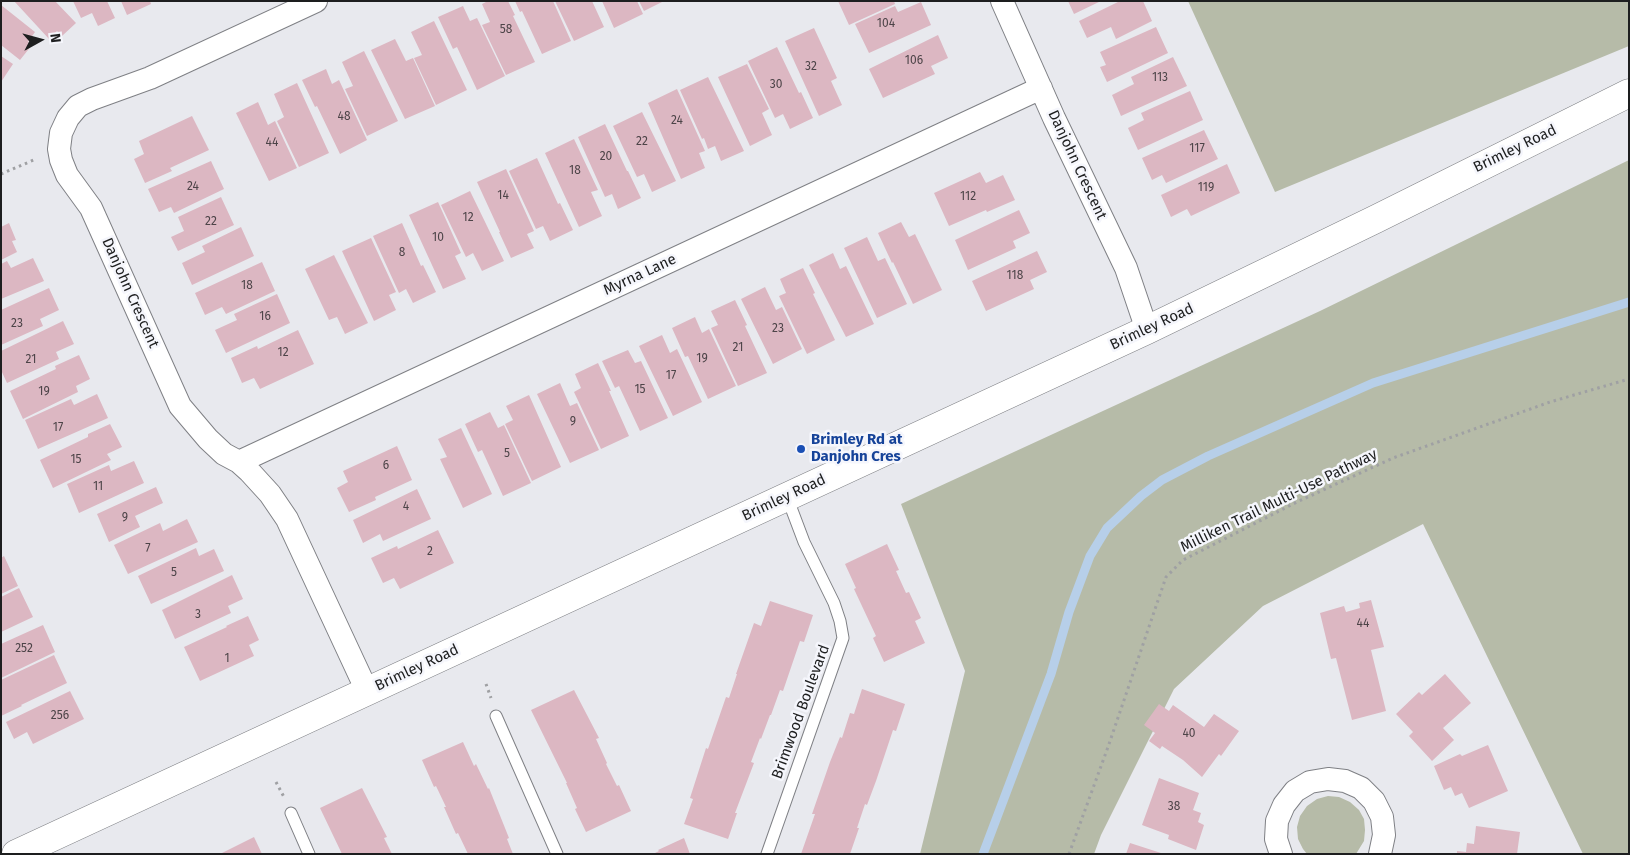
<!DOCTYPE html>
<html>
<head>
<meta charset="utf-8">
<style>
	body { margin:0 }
	#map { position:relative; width:1630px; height:855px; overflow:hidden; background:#e8e9ee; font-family:"Fira Sans",sans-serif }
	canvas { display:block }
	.frame { position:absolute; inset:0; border:2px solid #1d1e1f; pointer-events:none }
	.north { position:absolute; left:15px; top:15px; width:50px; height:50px; -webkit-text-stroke:4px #f5f6fc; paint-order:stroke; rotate:83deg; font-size:14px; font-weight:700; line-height:20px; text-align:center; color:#1d1e1f }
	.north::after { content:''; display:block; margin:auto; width:18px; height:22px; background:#1d1e1f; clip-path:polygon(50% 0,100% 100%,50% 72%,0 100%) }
</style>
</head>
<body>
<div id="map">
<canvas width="1630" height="855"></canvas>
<div class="frame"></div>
<div class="north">N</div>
</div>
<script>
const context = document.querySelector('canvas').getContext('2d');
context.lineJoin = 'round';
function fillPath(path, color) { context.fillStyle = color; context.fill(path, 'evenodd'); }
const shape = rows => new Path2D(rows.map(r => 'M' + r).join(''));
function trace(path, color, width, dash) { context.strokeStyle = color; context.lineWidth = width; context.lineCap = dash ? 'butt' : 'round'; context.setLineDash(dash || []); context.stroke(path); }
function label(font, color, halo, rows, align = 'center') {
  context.font = font + ' "Fira Sans",sans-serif'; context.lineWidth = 5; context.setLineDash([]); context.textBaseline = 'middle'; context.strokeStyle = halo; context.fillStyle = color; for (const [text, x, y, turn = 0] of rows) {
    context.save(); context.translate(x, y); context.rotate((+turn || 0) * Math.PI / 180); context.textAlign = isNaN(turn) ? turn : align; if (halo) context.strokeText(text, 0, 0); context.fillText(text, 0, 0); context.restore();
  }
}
fillPath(shape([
	[1188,1,1629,1,1629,46,1275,192],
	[1629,160,1629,854,1583,854,1423,524,1263,606,1174,689,1101,835,1094,854,920,854,965,671,901,504,1320,311],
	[1328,796,1339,797,1350,802,1359,810,1364,819,1365,830,1364,841,1356,854,1307,854,1303,849,1298,839,1297,827,1300,816,1307,806,1317,799]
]), '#b6bba8');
trace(shape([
	[983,854,1051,674,1069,612,1090,556,1107,528,1141,496,1162,480,1208,456,1373,383,1629,302]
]), '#b7cfe9', 9);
fillPath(shape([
	[14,1,55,1,76,23,62,36,57,31,49,39],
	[73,1,107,1,115,18,98,26,92,13,81,18],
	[121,1,150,1,151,4,127,15],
	[488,1,508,1,515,15,513,16,535,62,506,75,482,25,490,22,482,4],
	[515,1,553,1,571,41,542,54,522,11,520,12],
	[555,1,592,1,604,27,574,41],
	[602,1,637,1,643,14,614,28],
	[639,1,664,1,644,11],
	[838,1,894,1,895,4,849,25],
	[1068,1,1101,1,1074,14],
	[1120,1,1143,1,1152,21,1116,39,1111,27,1087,38,1079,21],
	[921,2,931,25,869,53,855,24,895,6,898,12],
	[1,5,35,32,28,42,32,45,20,60,1,45],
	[463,6,470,21,477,18,505,76,477,90,457,47,453,49,438,17],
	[434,21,467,90,436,105,414,58,422,55,411,32],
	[1156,27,1168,53,1107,82,1100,67,1106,65,1100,52],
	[814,28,837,78,831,81,842,105,819,116,785,41],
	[938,35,948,58,931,66,935,74,883,98,869,69],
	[395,39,406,61,413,58,435,106,405,119,371,50],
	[777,47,799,93,801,92,813,118,790,129,783,114,775,118,748,61],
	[364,51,398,121,367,136,345,89,353,86,342,62],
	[1,56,13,64,1,82],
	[1173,57,1187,86,1121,116,1112,95,1134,84,1131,77],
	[747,64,769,109,762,113,772,135,750,146,718,77],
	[326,69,332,84,339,80,367,140,340,154,317,106,315,107,302,80],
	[708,77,744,151,721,161,715,146,708,149,704,138,702,139,680,90],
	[297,83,329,153,299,167,277,121,284,117,274,94],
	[677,89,705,151,699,153,705,168,681,179,648,103],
	[1190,91,1203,120,1138,150,1128,128,1144,120,1141,113],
	[258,102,268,125,275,121,297,168,269,181,236,113],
	[642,112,676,181,652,192,644,174,637,177,613,126],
	[192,116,209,150,170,168,172,171,145,183,134,159,144,154,139,141],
	[605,124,627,171,628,171,641,198,618,209,612,194,605,197,578,137],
	[1204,130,1218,159,1166,183,1162,175,1152,180,1142,158],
	[574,139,598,190,591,192,602,216,579,227,545,153],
	[537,158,558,204,560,203,573,230,550,241,543,226,536,229,509,171],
	[211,161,224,189,174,213,171,207,159,212,148,189],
	[1227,164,1240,193,1191,216,1187,209,1171,217,1161,195],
	[506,169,534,231,527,234,534,248,511,258,499,232,500,232,477,182],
	[980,172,986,183,1003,175,1015,200,987,212,986,210,949,226,934,193],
	[470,191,504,261,482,271,473,253,466,257,441,205],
	[221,197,234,225,178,251,171,237,184,231,178,217],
	[438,202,461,253,455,256,466,279,443,289,409,215],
	[1019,210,1030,233,1013,241,1016,248,968,270,955,240],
	[901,222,909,237,915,234,942,290,913,304,893,262,892,263,878,233],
	[9,223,16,240,12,241,17,252,1,260,1,227],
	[402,223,421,266,423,265,436,292,413,303,406,289,399,293,373,236],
	[241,227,254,256,192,285,182,263,205,252,202,246],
	[867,237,878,261,885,258,907,304,877,318,844,248],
	[371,238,396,292,389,295,396,310,374,321,342,251],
	[1037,251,1047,272,1030,280,1034,289,986,311,972,281],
	[833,253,840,269,846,266,874,324,846,337,809,265],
	[334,255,368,323,345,334,337,317,329,320,305,269],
	[33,258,44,281,1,299,1,264,7,261,11,268],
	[262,262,275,291,226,314,222,307,205,315,195,293],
	[803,268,815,293,813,294,835,340,807,354,779,296,786,293,780,279],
	[765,287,776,310,782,307,802,349,773,364,741,299],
	[49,288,59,310,40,319,43,326,1,345,1,310],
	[277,294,290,323,226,353,215,330,237,320,234,314],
	[735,300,747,325,745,326,767,373,738,386,711,328,718,325,711,311],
	[695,317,702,333,709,329,736,386,708,399,688,356,685,357,672,328],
	[63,321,74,344,56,352,59,359,7,383,1,370,1,351],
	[298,330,314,364,260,389,254,378,242,383,231,358,257,346,258,349],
	[662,335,670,353,677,349,702,402,673,416,639,346],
	[628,350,635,363,641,361,668,418,640,431,619,386,615,388,602,361],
	[79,355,90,379,76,386,78,392,23,419,10,391,56,369,55,366],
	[598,363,611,391,609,391,629,436,601,449,574,392,581,388,575,374],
	[560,383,570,406,577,403,599,450,570,463,537,394],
	[97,394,108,418,38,449,25,420,71,399,74,405],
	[529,395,561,467,532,481,505,424,513,420,506,406],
	[490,412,498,428,504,425,531,483,503,496,482,450,478,452,465,424],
	[110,424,122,447,107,454,111,460,53,488,40,460,88,437,88,434],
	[461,428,492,494,463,508,440,459,447,457,438,439],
	[397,446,412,480,375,497,376,500,349,512,337,488,348,482,343,471],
	[134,461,144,483,79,513,67,484,109,465,111,471],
	[156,487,163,503,135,516,140,527,109,542,97,514],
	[417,489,431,519,383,541,380,534,363,543,353,520],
	[187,519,198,542,128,574,114,545,160,523,163,531],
	[438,530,454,563,400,589,394,578,383,583,371,558,397,546,398,549],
	[887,544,899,570,896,571,906,593,909,592,921,618,915,621,925,643,884,662,873,638,876,636,854,589,856,588,845,564],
	[196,548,199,556,214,549,224,571,151,604,138,576],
	[4,556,18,586,1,594,1,558],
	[232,575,243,599,228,606,231,613,175,639,162,610],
	[19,588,33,617,1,632,1,597],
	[1371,600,1384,647,1371,650,1386,711,1352,720,1336,658,1331,659,1320,613,1344,606,1346,612,1360,608,1359,603],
	[770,601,813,615,804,642,800,641,783,691,780,690,771,715,770,715,761,739,760,738,751,762,754,763,735,813,737,813,728,839,684,824,693,799,690,798,706,748,708,749,726,697,729,698,737,674,736,674,754,623,761,626],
	[248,616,259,640,249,645,254,656,200,681,184,647,227,627,226,626],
	[43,625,55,652,1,678,1,644],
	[54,655,67,683,21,705,22,706,1,716,1,680],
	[1445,674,1471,703,1443,728,1454,740,1432,761,1409,736,1413,732,1396,714,1419,692,1422,695],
	[862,689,905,704,896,731,893,730,876,781,867,805,865,804,857,828,859,828,850,854,801,854,815,814,812,814,830,762,840,737,842,738,850,713,854,714],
	[574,690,599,738,596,739,607,763,606,764,617,786,619,785,631,811,586,832,575,809,577,808,566,783,567,783,531,710],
	[70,691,84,719,33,744,27,732,14,739,6,722],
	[1159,704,1169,711,1173,705,1204,727,1214,714,1239,731,1221,756,1219,754,1202,777,1183,760,1162,746,1160,749,1149,741,1155,733,1144,725],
	[463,742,474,766,476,764,488,789,489,788,509,838,507,839,513,854,468,854,458,833,456,834,444,807,446,807,436,786,434,787,422,760],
	[1488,745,1508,791,1469,808,1462,793,1455,796,1451,787,1444,790,1434,766,1460,754,1462,756],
	[1159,778,1199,793,1193,810,1201,813,1198,822,1204,825,1196,850,1168,839,1169,835,1142,825],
	[362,788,387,837,384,838,392,854,342,854,320,808],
	[1476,826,1520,832,1517,854,1457,854,1457,851,1466,852,1467,843,1474,844],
	[254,837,262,854,220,854],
	[684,838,690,854,653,854,659,851,658,850],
	[1130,843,1161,853,1161,854,1126,854]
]), '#dcb7c2');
const service = shape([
	[496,716,557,854],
	[291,813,309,854],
	[767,854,843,638,840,621,834,603,804,542,787,497]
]);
const minor = shape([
	[316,1,150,78,92,99,78,106,68,118,61,133,59,149,61,160,67,175,91,208,180,406,208,439,224,454,239,462,249,471,270,494,287,519,367,691],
	[1002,1,1054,118,1126,268,1147,330],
	[239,462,1041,88],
	[1281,854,1276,839,1277,821,1284,805,1295,791,1310,782,1328,779,1345,781,1361,788,1374,801,1382,817,1384,835,1380,854]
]);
const secondary = shape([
	[16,854,1147,330,1376,219,1629,93]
]);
trace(service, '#7f8085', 13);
trace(minor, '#7f8085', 24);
trace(secondary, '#7f8085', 29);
trace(shape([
	[1,174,36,159],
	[486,684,491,698],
	[276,782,284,797],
	[1069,854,1108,747,1166,577,1183,560,1297,502,1393,458,1550,402,1629,379]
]), '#9fa0a3', 3, [2.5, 4]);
trace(service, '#fff', 11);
trace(minor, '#fff', 22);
trace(secondary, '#fff', 28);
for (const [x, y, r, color] of [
	[801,449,5,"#1a4fb4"]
]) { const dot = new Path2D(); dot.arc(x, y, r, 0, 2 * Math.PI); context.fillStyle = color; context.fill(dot); trace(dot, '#f5f6fc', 2); }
label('12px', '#4d4448', null, [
	["104",886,24],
	["58",506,30],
	["106",914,61],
	["32",811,67],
	["113",1160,78],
	["30",776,85],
	["48",344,117],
	["24",677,121],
	["22",642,142],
	["44",272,143],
	["117",1197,149],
	["20",606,157],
	["18",575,171],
	["24",193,187],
	["119",1206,188],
	["14",503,196],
	["112",968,197],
	["12",468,218],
	["22",211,222],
	["10",438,238],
	["8",402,253],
	["118",1015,276],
	["18",247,286],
	["16",265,317],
	["23",17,324],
	["23",778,329],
	["21",738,348],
	["12",283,353],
	["19",702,359],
	["21",31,360],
	["17",671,376],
	["15",640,390],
	["19",44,392],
	["9",573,422],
	["17",58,428],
	["5",507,454],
	["15",76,460],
	["6",386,466],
	["11",98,487],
	["4",406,507],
	["9",125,518],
	["7",148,549],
	["2",430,552],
	["5",174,573],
	["3",198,615],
	["44",1363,624],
	["252",24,649],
	["1",227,659],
	["256",60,716],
	["40",1189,734],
	["38",1174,807]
]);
label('15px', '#1d1e1f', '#f5f6fc', [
	["Brimley Road",1515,149,-26],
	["Danjohn Crescent",1077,165,65],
	["Myrna Lane",640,275,-25],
	["Danjohn Crescent",130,293,66],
	["Brimley Road",1152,327,-25],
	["Brimley Road",784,498,-25],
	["Milliken Trail Multi-Use Pathway",1279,501,-26],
	["Brimley Road",417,668,-25],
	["Brimwood Boulevard",801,712,-70]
]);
label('bold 15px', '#164399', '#f5f6fc', [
	["Brimley Rd at",811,440],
	["Danjohn Cres",811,457]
], 'left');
</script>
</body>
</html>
